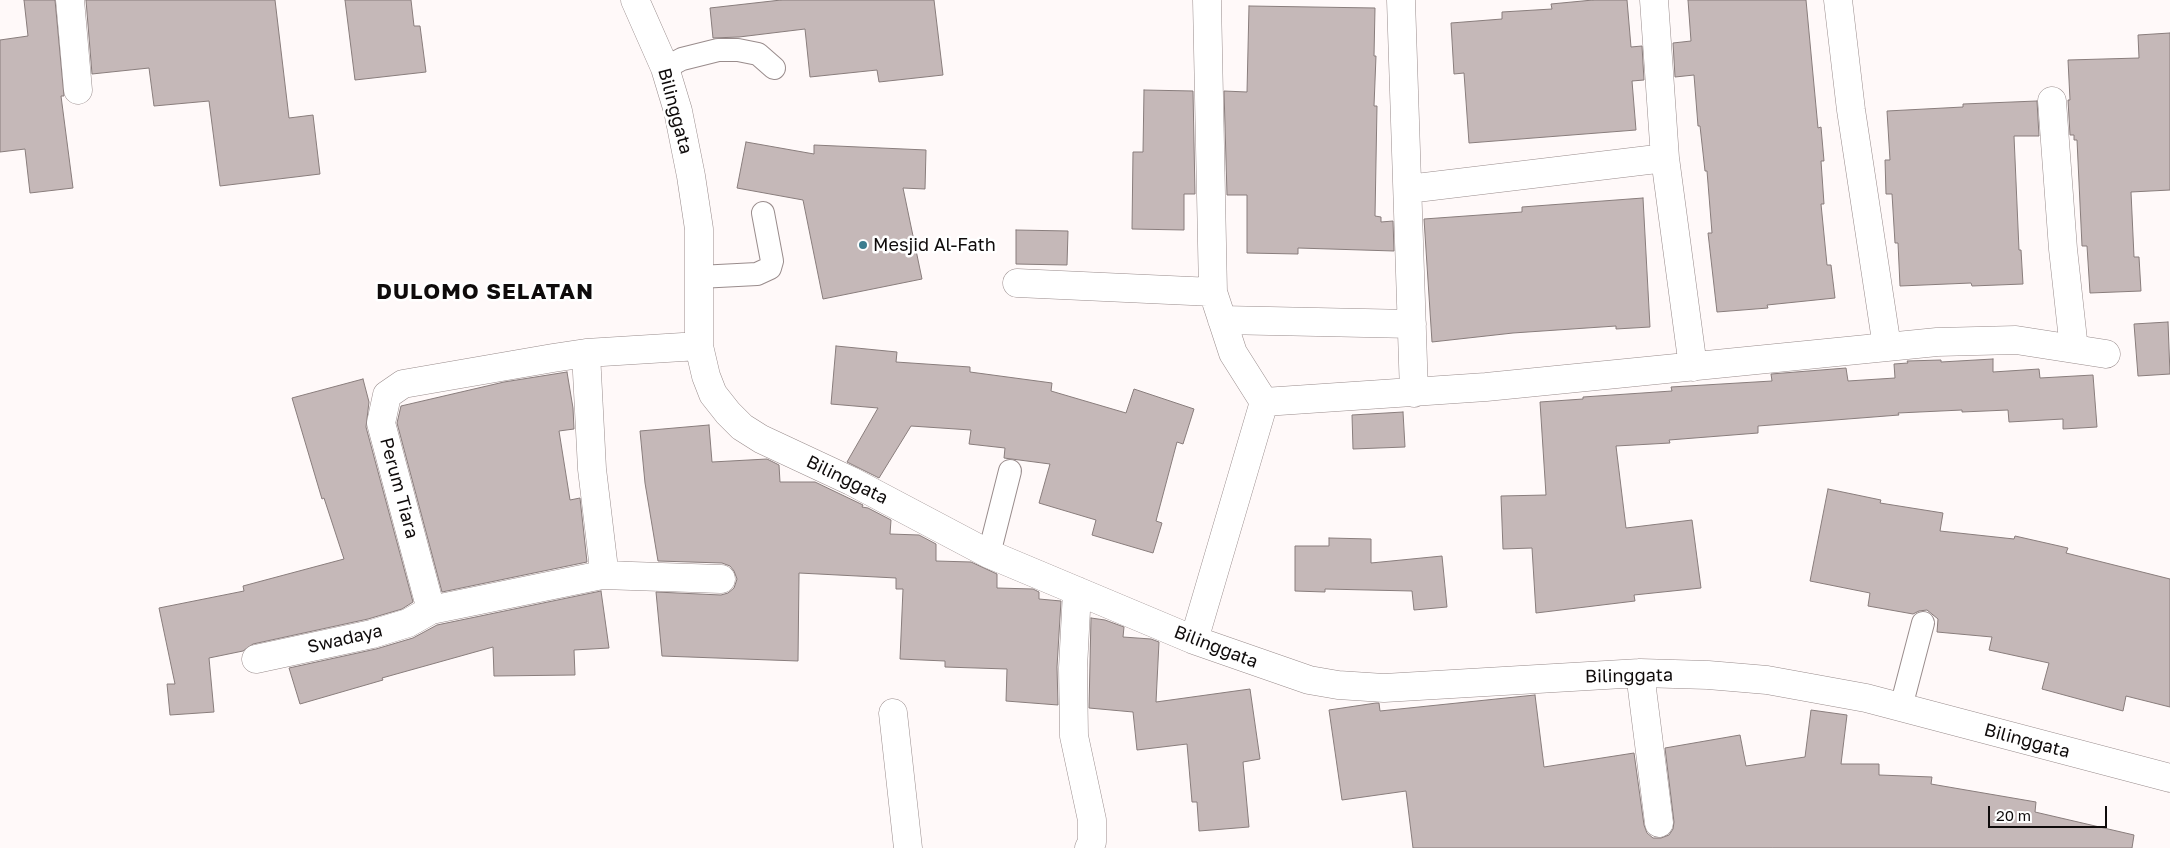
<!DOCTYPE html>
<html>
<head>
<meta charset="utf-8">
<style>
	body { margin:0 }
	#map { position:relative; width:2170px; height:848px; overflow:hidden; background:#fff9f9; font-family:"Golos Text",sans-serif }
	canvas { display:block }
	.scale { position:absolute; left:1988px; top:806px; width:119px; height:22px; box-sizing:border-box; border:2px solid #0f0b0b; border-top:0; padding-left:6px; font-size:15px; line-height:18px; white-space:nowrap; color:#0f0b0b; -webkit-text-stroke:4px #fff; paint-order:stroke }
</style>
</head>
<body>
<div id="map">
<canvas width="2170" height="848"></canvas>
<div class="scale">20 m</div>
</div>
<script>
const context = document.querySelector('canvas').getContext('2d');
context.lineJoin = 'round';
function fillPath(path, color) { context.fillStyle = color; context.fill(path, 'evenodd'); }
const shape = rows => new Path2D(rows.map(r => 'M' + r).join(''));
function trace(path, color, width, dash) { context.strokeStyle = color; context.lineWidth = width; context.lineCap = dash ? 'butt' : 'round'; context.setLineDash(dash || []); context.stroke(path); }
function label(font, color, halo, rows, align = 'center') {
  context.font = font + ' "Golos Text",sans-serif'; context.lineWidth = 5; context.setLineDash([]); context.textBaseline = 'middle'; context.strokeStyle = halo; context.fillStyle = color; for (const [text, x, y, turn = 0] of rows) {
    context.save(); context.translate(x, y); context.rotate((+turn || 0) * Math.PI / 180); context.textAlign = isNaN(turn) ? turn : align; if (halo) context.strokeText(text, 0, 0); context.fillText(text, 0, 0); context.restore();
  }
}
const building = shape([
	[24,0,55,0,64,96,61,96,73,188,30,193,25,149,0,152,0,40,28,36,24,0],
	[86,0,275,0,289,118,313,115,320,174,220,186,209,101,154,106,149,68,92,74,86,0],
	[345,0,411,0,414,26,420,26,426,72,355,80,345,0],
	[781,0,934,0,943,75,879,82,877,70,810,77,805,29,739,37,713,38,710,8,781,0],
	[1593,0,1627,0,1631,47,1642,46,1644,80,1632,81,1636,130,1469,143,1464,73,1454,74,1451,23,1502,19,1502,12,1552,9,1551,4,1593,0],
	[1688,0,1806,0,1818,128,1821,127,1824,161,1821,161,1824,204,1821,204,1827,265,1831,265,1835,298,1767,305,1768,308,1717,312,1708,233,1712,233,1707,171,1705,171,1700,126,1698,126,1694,75,1675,77,1673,43,1691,41,1688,0],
	[1249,6,1375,8,1374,56,1376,56,1374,106,1377,106,1375,216,1381,217,1381,222,1393,221,1394,251,1298,248,1298,254,1247,253,1247,195,1227,195,1224,91,1247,92,1249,6],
	[2170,33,2170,190,2131,192,2134,257,2139,257,2141,291,2090,293,2087,246,2082,246,2077,140,2074,140,2074,135,2070,135,2068,100,2070,100,2068,60,2139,58,2138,35,2170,33],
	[1144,90,1193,91,1195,194,1184,194,1184,230,1132,229,1133,152,1143,152,1144,90],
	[2037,101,2039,136,2014,136,2019,250,2021,250,2023,284,1972,286,1971,283,1900,286,1898,243,1895,243,1892,194,1886,194,1885,160,1890,160,1887,111,1963,107,1963,104,2037,101],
	[746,142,814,154,814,145,926,150,925,189,903,188,922,279,823,299,803,200,737,188,746,142],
	[1643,198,1650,327,1616,329,1616,326,1513,333,1432,342,1424,219,1522,212,1522,207,1643,198],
	[1016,230,1068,231,1067,265,1016,264,1016,230],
	[2168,322,2170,374,2138,376,2134,324,2168,322],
	[836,346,897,352,896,362,970,367,970,372,1052,383,1051,391,1126,413,1134,389,1194,409,1183,444,1177,442,1156,521,1162,523,1153,553,1092,535,1096,520,1039,503,1050,464,1004,458,1005,448,969,444,971,430,911,426,879,478,847,462,878,408,831,404,836,346],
	[1993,359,1993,372,2039,369,2040,378,2093,375,2097,427,2063,429,2063,419,2009,422,2008,410,1962,412,1962,410,1898,413,1899,415,1758,426,1758,433,1669,440,1670,443,1616,446,1626,528,1692,520,1701,588,1634,595,1635,601,1536,613,1532,548,1503,549,1501,496,1546,495,1540,402,1583,399,1583,397,1672,391,1671,387,1772,381,1771,374,1846,368,1848,381,1895,378,1894,364,1908,363,1907,361,1941,360,1941,362,1993,359],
	[567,372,573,408,574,429,559,431,570,500,580,498,587,562,442,592,397,423,401,406,504,382,567,372],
	[363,379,369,402,366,427,413,602,402,609,368,619,253,644,243,651,209,658,214,712,170,715,167,684,175,684,159,608,244,591,243,586,344,559,324,498,322,499,292,398,363,379],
	[1403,412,1405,447,1353,449,1352,415,1403,412],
	[709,425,712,462,767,459,779,465,780,482,815,482,863,505,862,507,868,508,891,520,890,534,919,535,936,544,936,561,971,562,997,574,997,588,1033,589,1039,592,1039,599,1061,601,1057,667,1058,705,1006,701,1007,669,945,667,945,661,900,659,903,589,896,589,896,578,799,573,798,661,662,656,656,592,721,595,728,593,734,588,737,579,734,571,730,566,722,563,658,561,645,483,640,431,709,425],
	[1828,489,1881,500,1880,503,1943,513,1940,531,2014,539,2015,536,2068,548,2066,553,2170,579,2170,707,2126,696,2123,711,2042,689,2049,663,1989,650,1992,637,1937,632,1938,619,1927,610,1919,611,1913,614,1868,606,1870,593,1810,581,1828,489],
	[1329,538,1371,539,1371,563,1442,556,1447,607,1414,610,1412,591,1325,589,1325,592,1295,591,1295,546,1329,546,1329,538],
	[601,591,609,648,574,650,575,675,494,676,493,647,382,678,383,680,300,704,289,668,376,649,413,638,437,625,601,591],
	[1091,618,1105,620,1124,627,1123,637,1151,639,1159,642,1156,702,1250,689,1260,759,1243,762,1249,827,1199,831,1197,802,1192,802,1187,744,1137,750,1133,712,1089,708,1091,618],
	[1535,695,1544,767,1634,753,1644,825,1647,833,1653,838,1661,838,1669,835,1673,829,1674,822,1665,748,1740,735,1746,766,1805,757,1811,710,1847,715,1841,764,1879,764,1879,775,1932,777,1931,784,2036,802,2035,812,2134,835,2132,848,1413,848,1406,791,1342,800,1329,710,1376,703,1379,703,1380,711,1535,695]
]);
fillPath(building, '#c5b8b8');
trace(building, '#897d7c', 1);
const lane = shape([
	[665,68,682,59,718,50,738,50,758,54,774,68],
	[699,277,757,274,770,268,772,261,763,213],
	[989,554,1010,471],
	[1901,707,1923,623]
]);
const street = shape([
	[70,0,78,90],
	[635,0,665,68,678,111,691,176,699,229,699,346,706,376,713,394,728,413,742,427,761,439,851,481,989,554,1194,640,1309,680,1338,685,1384,688,1640,673,1708,675,1767,680,1866,698,2170,778],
	[1207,0,1213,292,1233,353,1264,402],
	[1401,0,1414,393],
	[1654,0,1665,158,1693,367],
	[1838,0,1851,110,1887,347],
	[2052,101,2063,249,2074,349],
	[1408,189,1665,158],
	[1017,283,1213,292],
	[1222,320,1412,324],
	[586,353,592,469,603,561,602,575,721,579],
	[602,575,431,610,381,423,387,395,403,384,553,358,586,353,699,346],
	[1077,591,1073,668,1074,736,1092,820,1092,842,1089,848],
	[1194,640,1264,402,1486,387,1937,342,2016,340,2106,354],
	[256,659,372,634,408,623,431,610],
	[1640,673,1659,823],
	[893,713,908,848]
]);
trace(lane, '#998c8c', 24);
trace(street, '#998c8c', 29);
trace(lane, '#fff', 22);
trace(street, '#fff', 28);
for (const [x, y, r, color] of [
	[863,245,5,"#3c7d8f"]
]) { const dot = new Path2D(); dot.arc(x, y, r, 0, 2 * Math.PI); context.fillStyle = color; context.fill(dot); trace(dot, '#fff', 2); }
label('18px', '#0f0b0b', '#fff', [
	["Bilinggata",675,111,75],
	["Bilinggata",847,480,26],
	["Perum Tiara",399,488,75],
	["Swadaya",345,639,-13],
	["Bilinggata",1216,647,21],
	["Bilinggata",1629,676,-1],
	["Bilinggata",2027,741,15]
]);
label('18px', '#0f0b0b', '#fff', [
	["Mesjid Al-Fath",873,245]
], 'left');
context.letterSpacing = '1px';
label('bold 22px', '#0f0b0b', '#fff', [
	["DULOMO SELATAN",485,292]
]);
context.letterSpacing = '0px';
</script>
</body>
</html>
